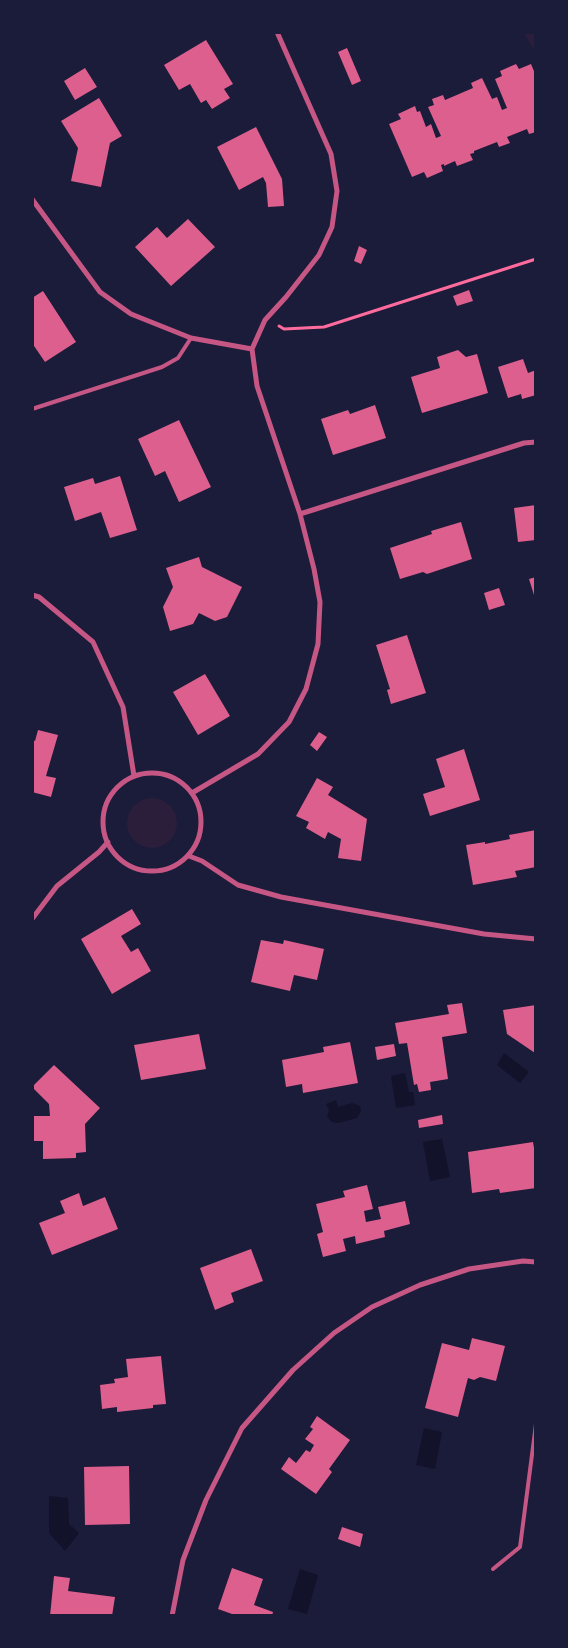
<!DOCTYPE html>
<html>
<head>
<meta charset="utf-8">
<style>
	body { margin:0 }
	#map { position:relative; width:568px; height:1648px; overflow:hidden; background:#1b1b3a; font-family:Georgia,serif }
	canvas { display:block }
	.frame { position:absolute; inset:0; border:34px solid #1b1b3a; pointer-events:none }
</style>
</head>
<body>
<div id="map">
<canvas width="568" height="1648"></canvas>
<div class="frame"></div>
</div>
<script>
const context = document.querySelector('canvas').getContext('2d');
context.lineJoin = 'round';
function fillPath(path, color) { context.fillStyle = color; context.fill(path, 'evenodd'); }
const shape = rows => new Path2D(rows.map(r => 'M' + r).join(''));
function trace(path, color, width, dash) { context.strokeStyle = color; context.lineWidth = width; context.lineCap = dash ? 'butt' : 'round'; context.setLineDash(dash || []); context.stroke(path); }
fillPath(shape([
	[524,33,535,33,535,52],
	'127 823a25 25 0 1 1 50 0a25 25 0 1 1-50 0Z'
]), '#2a1e3b');
fillPath(shape([
	[504,1053,529,1072,520,1083,497,1065],
	[405,1073,409,1092,413,1092,415,1105,396,1108,391,1076],
	[336,1100,338,1107,352,1103,360,1106,361,1111,357,1118,338,1123,332,1122,327,1116,329,1110,326,1104],
	[442,1139,450,1177,430,1181,423,1142],
	[424,1428,442,1432,435,1469,416,1465],
	[49,1496,68,1498,69,1524,79,1533,65,1551,49,1533],
	[300,1569,318,1575,307,1614,288,1609]
]), '#12122b');
fillPath(shape([
	[206,40,233,84,224,89,230,98,212,109,206,100,201,103,190,84,179,90,164,65],
	[347,48,361,81,352,85,338,52],
	[516,64,519,69,531,64,536,76,536,132,529,134,527,129,507,137,510,143,499,147,497,142,474,151,474,153,470,154,473,160,457,166,455,161,444,166,444,164,441,165,443,171,427,178,424,172,412,177,389,124,401,119,398,114,415,106,417,112,420,111,426,127,431,124,436,138,441,136,428,107,434,105,432,99,443,95,445,100,473,88,471,83,482,78,492,99,497,97,502,110,507,108,495,79,502,76,500,71],
	[85,68,97,87,75,100,64,81],
	[99,98,122,136,110,143,101,187,71,181,78,148,61,121],
	[256,127,282,179,284,206,268,207,266,183,263,177,239,190,217,147],
	[188,219,215,247,171,286,135,247,157,227,167,238],
	[359,246,367,250,361,264,354,261],
	[469,290,473,301,457,306,453,296],
	[43,291,76,342,45,362,32,343,32,298],
	[458,350,466,357,477,354,488,393,422,413,411,377,440,368,437,357],
	[523,359,528,373,536,370,536,395,522,399,521,394,508,398,498,367],
	[375,405,386,438,333,455,321,419,348,410,350,414],
	[179,420,211,487,179,502,165,471,155,476,138,439],
	[120,476,137,530,110,538,101,512,75,521,64,487,93,478,95,484],
	[536,505,536,540,518,542,514,508],
	[461,522,472,559,427,574,423,572,400,579,390,548,432,534,431,531],
	[199,557,202,567,242,587,227,617,215,621,199,613,193,624,170,631,163,607,173,587,166,568],
	[536,577,536,594,534,595,529,579],
	[499,588,505,605,489,610,484,593],
	[407,635,426,693,391,704,387,690,390,689,376,645],
	[205,674,230,716,198,735,173,692],
	[38,730,58,735,46,776,56,778,51,797,32,792,32,740,35,741],
	[319,732,327,737,317,751,310,745],
	[464,749,480,800,430,816,423,794,445,787,436,759],
	[317,778,333,787,328,795,367,819,361,861,338,858,341,839,328,832,325,839,306,828,309,822,296,816],
	[536,830,536,867,515,871,517,877,473,885,466,845,485,842,485,844,510,839,509,835],
	[132,909,141,924,121,936,131,952,138,948,151,971,112,994,81,939],
	[261,940,283,944,284,940,324,949,317,980,294,975,290,991,251,982],
	[462,1003,467,1033,442,1037,448,1079,430,1082,431,1090,419,1092,417,1084,414,1085,407,1043,399,1044,395,1023,449,1014,447,1005],
	[536,1005,536,1052,535,1053,507,1034,503,1010],
	[199,1034,206,1069,141,1080,134,1045],
	[350,1042,358,1083,303,1093,302,1084,286,1087,282,1060,324,1052,323,1047],
	[394,1044,396,1056,377,1060,375,1047],
	[54,1065,100,1108,85,1124,86,1152,76,1153,76,1158,43,1159,43,1141,33,1141,33,1116,50,1116,49,1104,32,1087],
	[442,1115,443,1124,419,1128,418,1120],
	[533,1142,536,1160,536,1188,500,1193,499,1189,472,1193,468,1152],
	[367,1185,373,1209,364,1211,366,1222,381,1219,378,1207,405,1201,410,1224,384,1231,385,1237,356,1244,355,1236,343,1239,346,1251,323,1257,317,1234,323,1232,316,1204,345,1197,343,1191],
	[79,1193,83,1206,105,1197,118,1229,52,1255,39,1223,65,1213,60,1201],
	[251,1249,263,1281,231,1293,234,1302,215,1310,200,1268],
	[472,1338,505,1346,496,1381,480,1377,474,1380,468,1378,458,1417,425,1408,442,1343,469,1350],
	[161,1356,166,1404,153,1405,153,1408,117,1412,117,1407,102,1409,100,1385,115,1383,114,1379,128,1377,126,1359],
	[317,1416,350,1440,329,1469,332,1472,316,1494,281,1469,289,1457,296,1463,306,1450,310,1452,314,1445,305,1439,313,1429,310,1427],
	[129,1466,130,1524,85,1525,84,1467],
	[342,1527,363,1534,360,1547,338,1539],
	[232,1568,263,1579,254,1605,273,1612,272,1616,231,1616,232,1614,218,1609],
	[54,1576,70,1578,68,1591,115,1597,112,1616,50,1616]
]), '#dd5f8e');
trace(shape([
	[279,326,284,329,324,327,536,259]
]), '#ff6b9d', 3);
trace(shape([
	[32,409,162,367,178,358,191,338],
	[493,1569,520,1547,536,1424]
]), '#c65784', 4);
trace(shape([
	[32,199,100,292,131,314,191,338,252,349],
	[300,514,524,443,536,442],
	[32,595,39,597,93,642,123,707,134,776],
	'103 822a49 49 0 1 1 98 0a49 49 0 1 1-98 0Z',
	[192,793,258,754,289,722,306,689,318,644,320,602,314,569,300,514,257,386,252,349,265,320,286,297,319,255,332,227,337,191,331,154,277,32],
	[189,856,202,861,238,885,281,897,484,934,536,939],
	[32,919,57,886,99,852,108,842],
	[172,1616,183,1560,206,1500,242,1428,293,1370,334,1333,372,1307,420,1285,469,1269,523,1261,536,1262]
]), '#c65784', 5);
</script>
</body>
</html>
